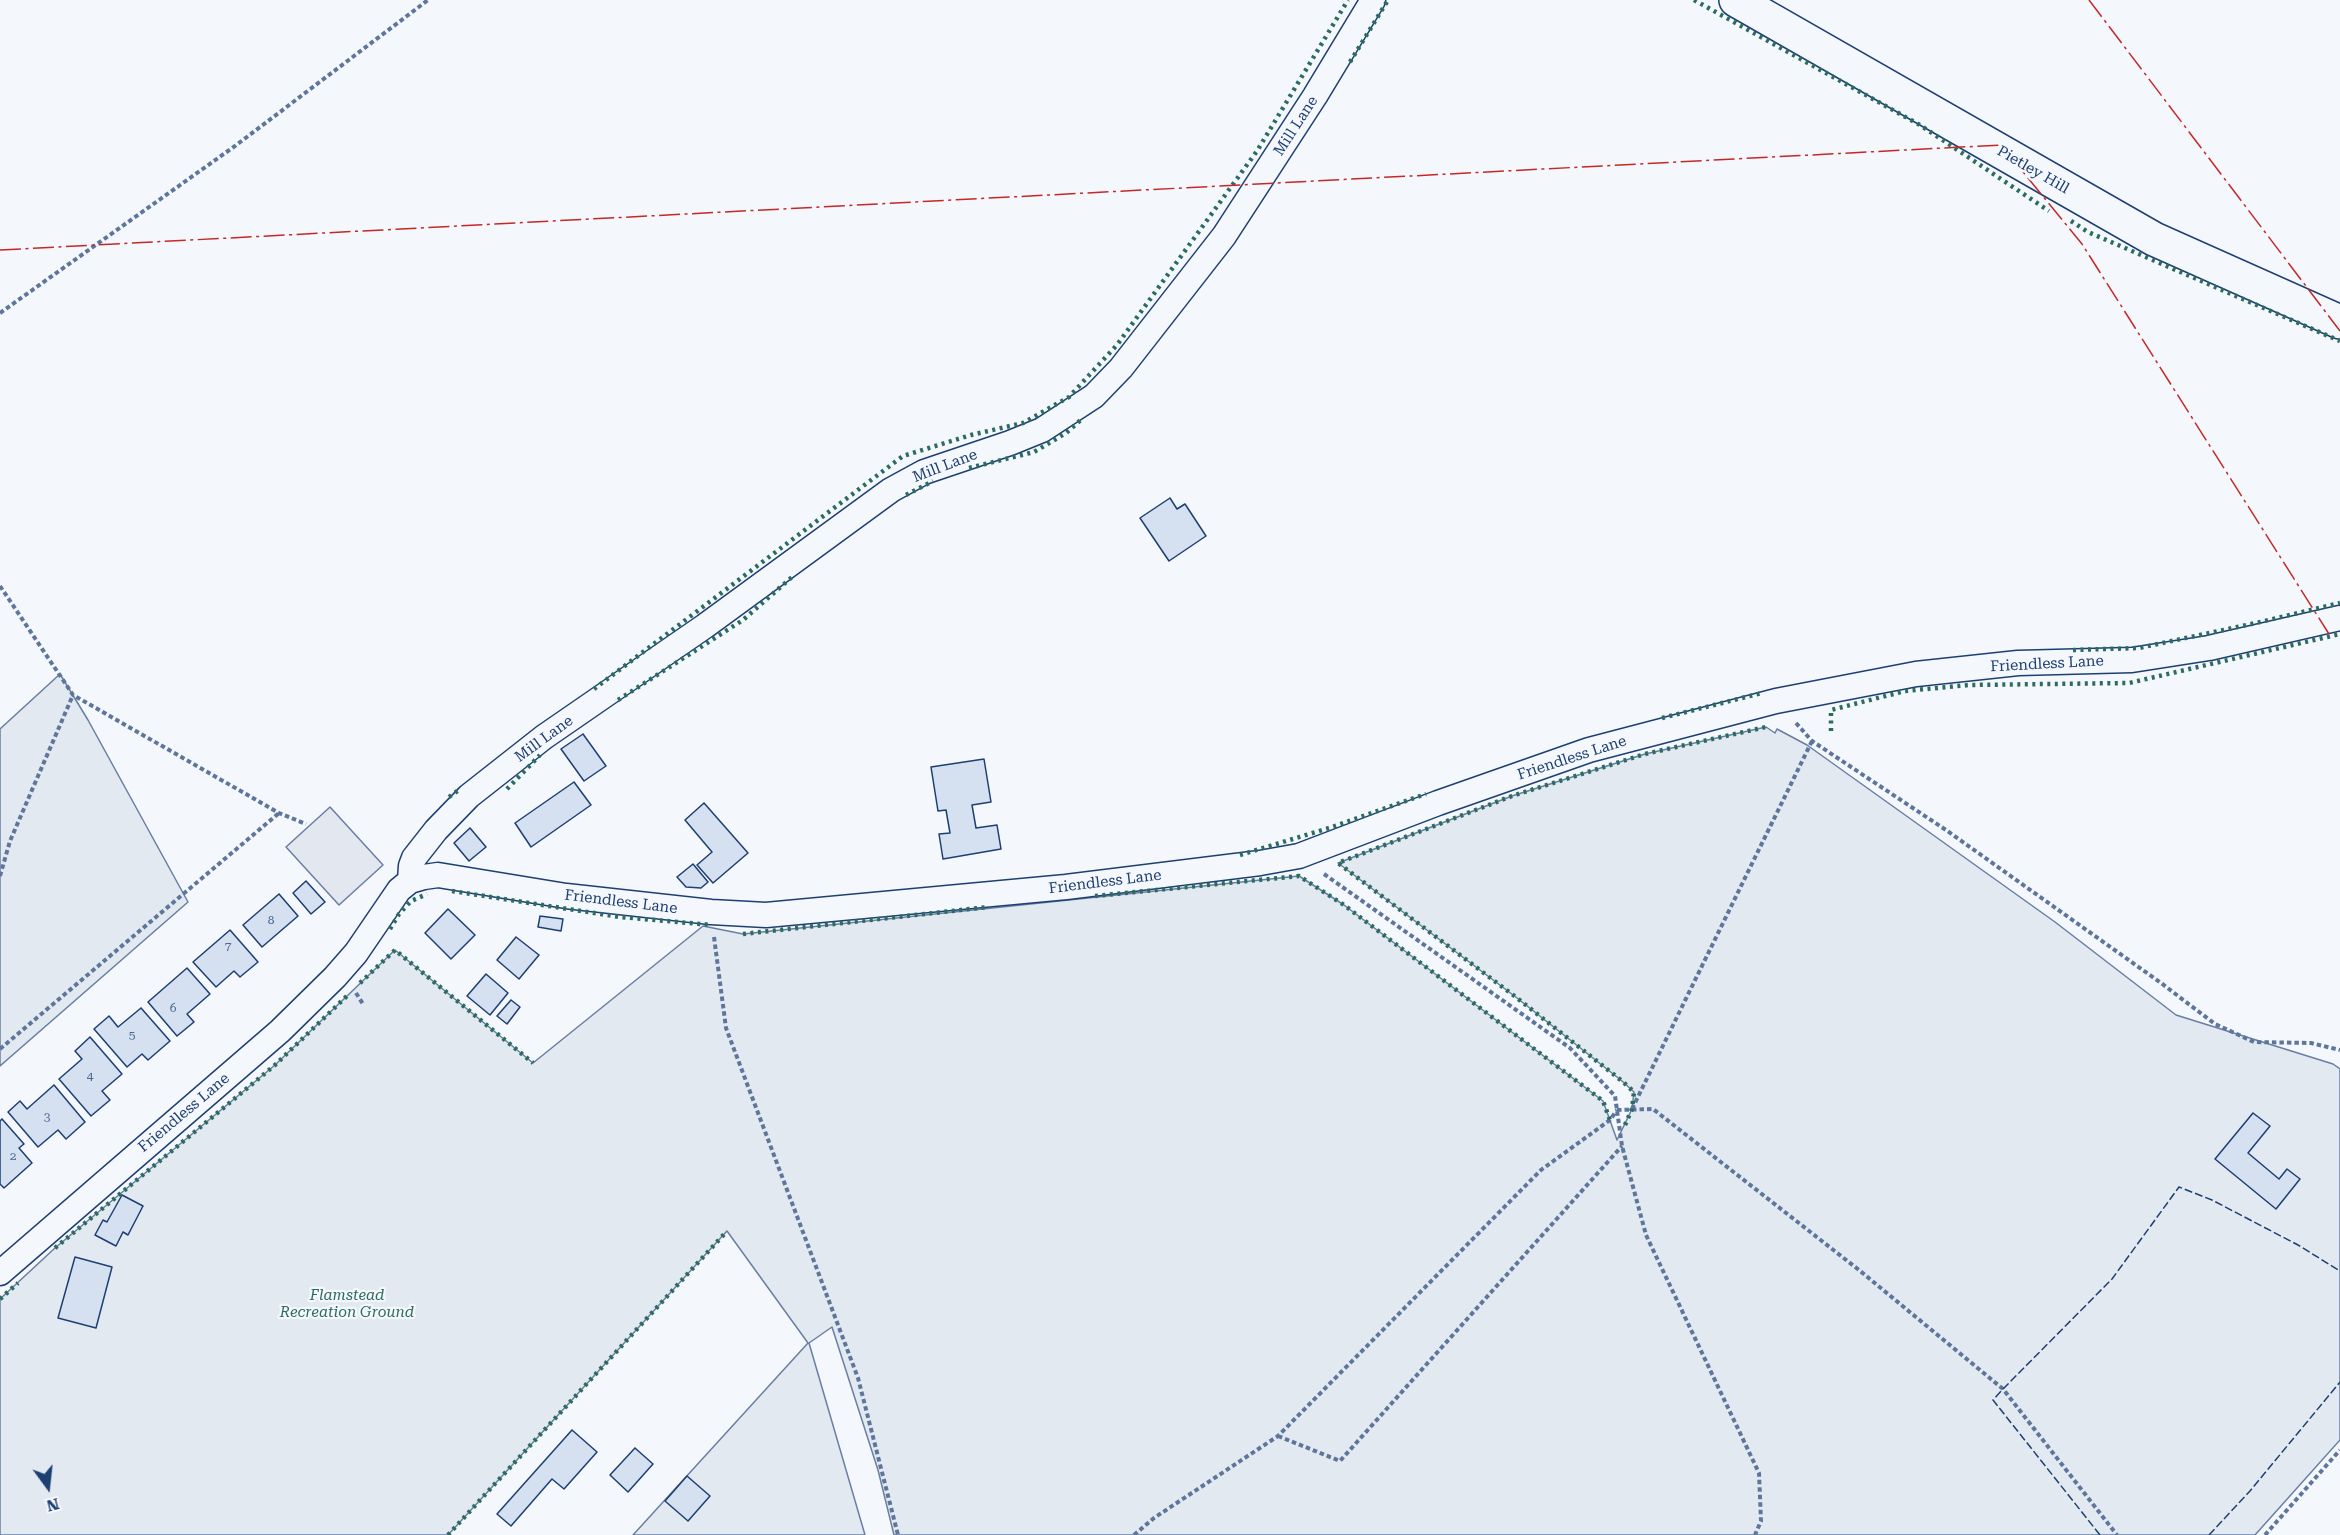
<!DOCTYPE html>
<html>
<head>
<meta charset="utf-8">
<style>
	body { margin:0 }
	#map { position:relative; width:2340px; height:1535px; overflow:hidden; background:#f4f7fb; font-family:"Roboto Serif",serif }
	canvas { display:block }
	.north { position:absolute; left:18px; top:1457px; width:60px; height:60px; -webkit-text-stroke:4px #f4f7fb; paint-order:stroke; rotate:165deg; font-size:16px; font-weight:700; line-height:24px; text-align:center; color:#1d3f73 }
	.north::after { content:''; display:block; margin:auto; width:21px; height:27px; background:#1d3f73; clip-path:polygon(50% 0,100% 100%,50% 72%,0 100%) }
</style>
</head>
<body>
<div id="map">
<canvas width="2340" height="1535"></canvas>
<div class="north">N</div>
</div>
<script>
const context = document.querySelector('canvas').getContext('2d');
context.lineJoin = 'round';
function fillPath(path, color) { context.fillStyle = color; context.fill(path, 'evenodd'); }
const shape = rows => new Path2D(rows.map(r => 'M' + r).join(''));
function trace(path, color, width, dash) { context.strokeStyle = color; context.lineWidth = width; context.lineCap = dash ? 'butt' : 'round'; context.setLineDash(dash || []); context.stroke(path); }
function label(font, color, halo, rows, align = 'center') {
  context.font = font + ' "Roboto Serif",serif'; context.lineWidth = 4.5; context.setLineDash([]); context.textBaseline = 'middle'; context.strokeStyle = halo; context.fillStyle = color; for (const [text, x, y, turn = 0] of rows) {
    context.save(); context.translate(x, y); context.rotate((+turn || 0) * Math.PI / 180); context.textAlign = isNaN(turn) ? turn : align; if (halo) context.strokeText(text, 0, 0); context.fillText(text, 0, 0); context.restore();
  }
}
const green = shape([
	[60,674,88,720,188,902,0,1066,0,729,60,674],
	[1766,727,1775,733,1777,729,1807,745,2055,922,2176,1015,2333,1064,2340,1069,2340,1440,2255,1535,894,1535,878,1470,832,1327,809,1343,865,1535,633,1535,808,1343,727,1231,448,1535,0,1535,0,1299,55,1248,275,1065,395,950,533,1063,703,926,743,934,1299,876,1344,905,1603,1101,1617,1140,1632,1109,1634,1092,1622,1081,1517,998,1338,863,1512,796,1645,754,1766,727]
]);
fillPath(green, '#e3e9f0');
trace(green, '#687fa3', 1.5);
const parking = shape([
	[330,807,383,865,339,905,286,847,330,807]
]);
fillPath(parking, '#e3e8f0');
trace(parking, '#687fa3', 1.5);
const building = shape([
	[1170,498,1177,509,1185,504,1206,536,1169,561,1140,518,1170,498],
	[583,734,606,766,584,781,561,749,583,734],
	[984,759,991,802,972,805,976,828,997,825,1001,849,943,859,939,834,950,833,946,810,938,811,931,767,984,759],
	[574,782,591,805,531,847,515,823,574,782],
	[704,803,748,853,713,883,697,865,712,852,685,820,704,803],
	[470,828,486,847,469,861,454,843,470,828],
	[693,864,708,882,701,888,686,887,677,877,693,864],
	[306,881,325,902,311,914,293,893,306,881],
	[279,894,298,916,262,947,243,925,279,894],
	[448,909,475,935,451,959,425,933,448,909],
	[540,916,563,919,561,931,538,927,540,916],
	[230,930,258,962,240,977,234,971,216,987,193,962,230,930],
	[516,937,539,955,519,979,497,960,516,937],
	[187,968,210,994,187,1014,194,1022,177,1036,148,1002,187,968],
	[486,974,508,993,490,1015,467,996,486,974],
	[511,1000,520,1007,507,1024,497,1016,511,1000],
	[141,1008,170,1041,148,1060,142,1054,127,1067,94,1029,109,1016,118,1027,141,1008],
	[90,1037,122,1074,102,1091,110,1100,91,1116,59,1079,82,1059,75,1051,90,1037],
	[54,1085,85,1122,66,1139,58,1130,38,1147,8,1112,20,1101,27,1109,54,1085],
	[2253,1113,2270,1126,2248,1153,2279,1179,2287,1169,2300,1179,2276,1209,2215,1159,2253,1113],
	[2,1119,24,1144,19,1148,32,1163,4,1188,0,1184,0,1121,2,1119],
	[122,1195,143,1206,128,1235,123,1232,116,1246,95,1235,103,1220,107,1222,122,1195],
	[75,1257,112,1267,96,1328,58,1318,75,1257],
	[572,1430,597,1452,564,1489,552,1479,511,1526,497,1514,572,1430],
	[635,1448,653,1464,628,1492,610,1475,635,1448],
	[687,1476,710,1496,688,1521,665,1501,687,1476]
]);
fillPath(building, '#d5e0f0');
trace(building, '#1d3f73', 1.5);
const street = shape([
	[410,881,411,866,414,858,436,830,469,796,544,737,705,626,891,490,924,472,1010,443,1042,430,1094,396,1121,368,1224,236,1315,96,1373,0],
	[0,1273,280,1031,335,977,356,953,399,890,410,881,424,877,438,875,566,896,711,912,766,915,1066,887,1260,863,1299,856,1438,803,1589,750,1776,701,1916,674,2018,663,2132,660,2209,648,2340,618]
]);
const secondary = shape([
	[1736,0,2154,239,2340,322]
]);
trace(street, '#1d3f73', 27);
trace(secondary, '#1d3f73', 36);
trace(shape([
	[0,313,235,146,428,0],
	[0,586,73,695,279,813,306,824],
	[1796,723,1812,741,1946,830,2161,983,2215,1024,2254,1042,2311,1043,2340,1050],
	[1324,874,1570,1048,1615,1096,1622,1146,1646,1235,1759,1473,1761,1521,1755,1535],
	[0,876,10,841,73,695],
	[714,937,726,1028,858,1378,898,1535],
	[356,993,363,1004],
	[0,1049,279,813],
	[1632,1109,1812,741],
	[1617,1110,1653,1109,1859,1270,2003,1389,2117,1535],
	[1278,1436,1340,1461,1622,1146],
	[1134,1535,1154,1518,1278,1436,1541,1170,1610,1120,1617,1110],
	[2265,1535,2340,1450]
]), '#5e769c', 4, [4.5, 3]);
trace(street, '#f4f7fb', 24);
trace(secondary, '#f4f7fb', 33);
trace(shape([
	[1694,0,1920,125,2049,211],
	[1350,62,1388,0],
	[2071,221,2088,232,2340,341],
	[969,468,1034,452,1066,433,1083,418],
	[906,495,933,481],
	[2073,650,2139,648,2256,623,2340,603],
	[594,689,903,456,971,435,1023,423,1069,397,1117,345,1257,151,1348,0],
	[618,700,743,620,792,577],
	[1662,718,1762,693],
	[1831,731,1831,710,1905,691,1969,685,2129,683,2340,634],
	[507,789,540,755],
	[449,797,460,789],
	[1240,855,1329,828,1426,794],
	[452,891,620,917,712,925],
	[1095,896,1299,876,1344,905,1603,1101,1610,1120],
	[390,929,399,914,411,901,427,894],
	[743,934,988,907],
	[360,983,395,950,533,1063],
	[1625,1125,1632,1109,1634,1092,1622,1081,1517,998,1338,863,1512,796,1645,754,1766,727],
	[55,1248,275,1065,349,994],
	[0,1299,18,1283],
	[448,1535,727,1231]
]), '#2c6c60', 4.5, [3, 4.5]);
trace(shape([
	[2100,1535,1993,1400,2003,1389,2112,1279,2179,1187,2212,1200,2298,1245,2340,1271],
	[2209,1535,2250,1491,2340,1382]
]), '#1d3f73', 1.5, [8, 3]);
trace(shape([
	[2089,0,2340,331],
	[0,250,2001,145,2082,244,2329,634]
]), '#c62828', 1.5, [21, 4.5, 3, 4.5]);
label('12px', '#4b6792', null, [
	["8",271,920],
	["7",228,946],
	["6",173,1008],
	["5",132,1035],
	["4",90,1076],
	["3",47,1117],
	["2",13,1156]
]);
label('15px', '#1d3f73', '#f4f7fb', [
	["Mill Lane",1296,126,-57],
	["Pietley Hill",2033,170,30],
	["Mill Lane",945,466,-21],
	["Friendless Lane",2047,664,-3],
	["Mill Lane",544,739,-36],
	["Friendless Lane",1572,758,-18],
	["Friendless Lane",1105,882,-7],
	["Friendless Lane",621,902,7],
	["Friendless Lane",184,1113,-40]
]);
label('italic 15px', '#2c6c60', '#f4f7fb', [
	["Flamstead",347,1296],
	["Recreation Ground",347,1313]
]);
</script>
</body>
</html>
